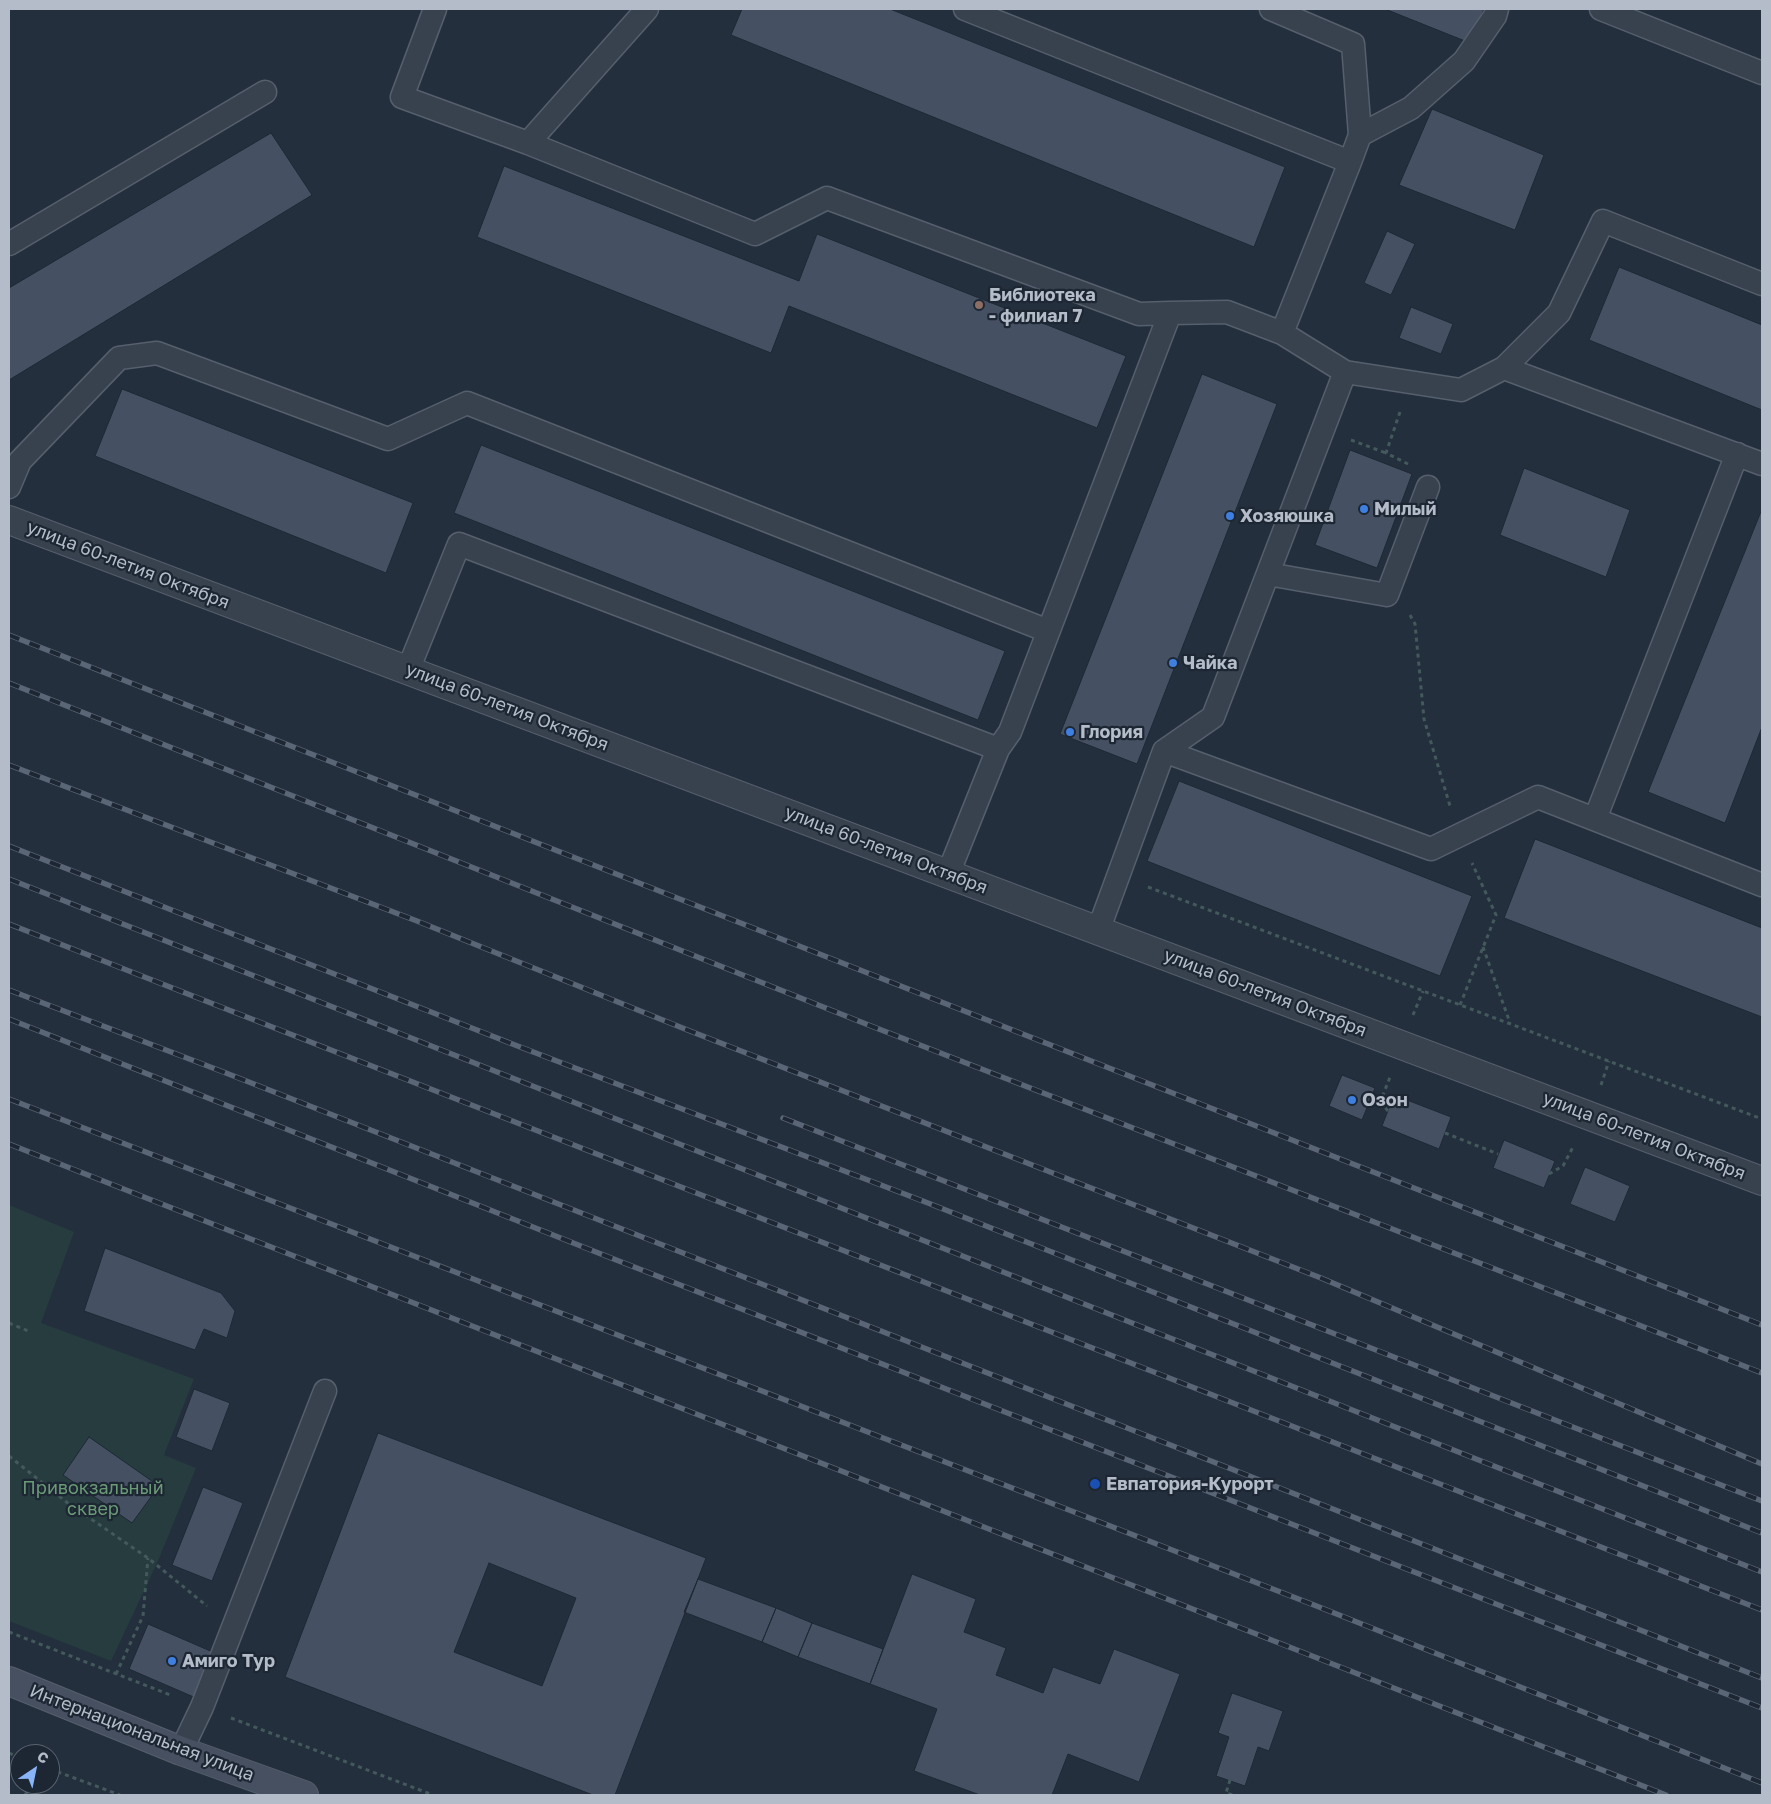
<!DOCTYPE html>
<html>
<head>
<meta charset="utf-8">
<style>
	body { margin:0 }
	#map { position:relative; width:1771px; height:1804px; overflow:hidden; background:#242f3e; font-family:"Golos Text",sans-serif }
	canvas { display:block }
	.frame { position:absolute; inset:0; border:10px solid #b4bcc9; pointer-events:none }
	.north { position:absolute; left:10px; top:1744px; width:50px; height:50px; box-sizing:border-box; background:#1d2633; border:1px solid #59626f; border-radius:50%; rotate:34deg; font-size:14px; font-weight:700; line-height:20px; text-align:center; color:#b4bcc9 }
	.north::after { content:''; display:block; margin:auto; width:18px; height:22px; background:#8ab4f8; clip-path:polygon(50% 0,100% 100%,50% 72%,0 100%) }
</style>
</head>
<body>
<div id="map">
<canvas width="1771" height="1804"></canvas>
<div class="frame"></div>
<div class="north">С</div>
</div>
<script>
const context = document.querySelector('canvas').getContext('2d');
context.lineJoin = 'round';
function fillPath(path, color) { context.fillStyle = color; context.fill(path, 'evenodd'); }
const shape = rows => new Path2D(rows.map(r => 'M' + r).join(''));
function trace(path, color, width, dash) { context.strokeStyle = color; context.lineWidth = width; context.lineCap = dash ? 'butt' : 'round'; context.setLineDash(dash || []); context.stroke(path); }
function label(font, color, halo, rows, align = 'center') {
  context.font = font + ' "Golos Text",sans-serif'; context.lineWidth = 4.5; context.setLineDash([]); context.textBaseline = 'middle'; context.strokeStyle = halo; context.fillStyle = color; for (const [text, x, y, turn = 0] of rows) {
    context.save(); context.translate(x, y); context.rotate((+turn || 0) * Math.PI / 180); context.textAlign = isNaN(turn) ? turn : align; if (halo) context.strokeText(text, 0, 0); context.fillText(text, 0, 0); context.restore();
  }
}
fillPath(shape([
	[9,1205,74,1232,41,1323,194,1379,164,1455,196,1468,158,1561,111,1661,9,1621]
]), '#263c3f');
const building = shape([
	[742,9,890,9,1285,167,1254,247,731,35,742,9],
	[1385,9,1484,9,1470,43,1385,9],
	[1432,109,1544,155,1515,230,1399,185,1432,109],
	[271,133,312,195,9,380,9,288,271,133],
	[504,166,799,281,817,234,1126,356,1097,428,789,306,771,353,477,237,504,166],
	[1387,231,1415,244,1391,295,1364,283,1387,231],
	[1619,267,1762,325,1762,410,1589,340,1619,267],
	[1411,307,1453,324,1441,354,1399,338,1411,307],
	[1202,374,1277,404,1137,764,1060,734,1202,374],
	[122,389,413,503,386,573,95,456,122,389],
	[481,445,1005,651,978,720,454,513,481,445],
	[1350,450,1412,474,1377,568,1315,545,1350,450],
	[1524,468,1630,510,1606,577,1500,535,1524,468],
	[1762,509,1762,727,1725,823,1648,792,1762,509],
	[1179,781,1472,896,1440,976,1147,861,1179,781],
	[1535,839,1762,928,1762,1017,1504,918,1535,839],
	[1342,1075,1375,1088,1362,1120,1329,1106,1342,1075],
	[1394,1095,1451,1117,1439,1149,1382,1126,1394,1095],
	[1504,1140,1555,1161,1544,1188,1493,1168,1504,1140],
	[1585,1167,1630,1186,1615,1222,1570,1204,1585,1167],
	[105,1248,221,1293,235,1311,227,1338,204,1329,195,1350,84,1311,105,1248],
	[194,1389,230,1403,212,1451,176,1437,194,1389],
	[378,1433,706,1558,615,1795,593,1795,285,1677,378,1433],
	[489,1563,576,1598,542,1686,454,1652,489,1563],
	[89,1437,159,1486,132,1523,63,1475,89,1437],
	[203,1487,243,1503,212,1581,172,1565,203,1487],
	[912,1574,976,1599,964,1632,1006,1648,996,1675,1043,1693,1053,1667,1100,1684,1114,1649,1180,1674,1139,1782,1068,1754,1052,1795,980,1795,914,1771,937,1709,870,1684,912,1574],
	[698,1579,776,1608,762,1642,684,1612,698,1579],
	[776,1608,812,1623,798,1657,762,1642,776,1608],
	[812,1623,883,1649,870,1684,798,1657,812,1623],
	[148,1624,215,1653,196,1698,129,1669,148,1624],
	[1232,1693,1283,1711,1269,1751,1258,1747,1245,1786,1216,1776,1229,1737,1218,1733,1232,1693]
]);
fillPath(building, '#455162');
trace(building, '#1f2835', 1);
const lane = shape([
	[435,9,402,97,528,143,755,234,827,198,1139,314,1170,313],
	[965,9,1350,162,1282,333],
	[1271,9,1353,44,1360,135,1350,162],
	[1601,9,1762,73],
	[1360,135,1411,108,1464,61,1495,16,1497,9],
	[528,143,647,9],
	[9,244,265,92],
	[1504,368,1762,464],
	[9,487,20,461,119,358,157,353,388,439,467,403,1048,631],
	[1268,574,1387,595,1428,487],
	[408,670,459,544,998,749,948,874],
	[998,749,1010,732,1170,313,1227,312,1282,333,1345,372,1461,390,1504,368,1559,313,1603,221,1762,284],
	[1164,751,1431,849,1538,797,1762,885],
	[1595,819,1737,454],
	[1098,931,1164,751,1213,717,1345,372],
	[181,1751,202,1707,325,1391]
]);
const street = shape([
	[9,520,1762,1181]
]);
const secondary = shape([
	[9,1681,181,1751,304,1795]
]);
trace(lane, '#565f6c', 25);
trace(street, '#565f6c', 30);
trace(secondary, '#565f6c', 30);
trace(shape([
	[1400,412,1386,453,1408,464],
	[1351,440,1386,453],
	[1410,615,1415,624,1424,719,1450,806],
	[1148,887,1762,1119],
	[1483,947,1510,1023],
	[1460,1005,1496,915,1472,863],
	[1413,1015,1423,991],
	[1601,1085,1609,1061],
	[1388,1111,1384,1106,1383,1095,1390,1077],
	[1445,1133,1498,1154],
	[1549,1174,1563,1166,1574,1145],
	[9,1323,31,1332],
	[9,1456,69,1504,148,1558,207,1606],
	[9,1632,173,1696],
	[116,1674,143,1616,148,1558],
	[231,1718,433,1795],
	[9,1753,20,1758],
	[50,1769,120,1795],
	[1230,1780,1226,1793,1233,1795],
	[25,1795,33,1784]
]), '#44595c', 3, [4, 4]);
trace(lane, '#38414e', 22);
trace(street, '#38414e', 28);
trace(secondary, '#465061', 28);
const rail = shape([
	[9,635,1762,1325],
	[9,683,866,1024,1762,1373],
	[9,765,417,921,690,1031,1321,1278,1762,1464],
	[9,846,515,1045,928,1203,1762,1533],
	[9,879,1762,1572],
	[9,924,1762,1610],
	[9,990,226,1073,1762,1678],
	[9,1019,601,1254,1762,1708],
	[9,1099,1314,1605,1762,1783],
	[783,1118,1762,1501],
	[9,1144,1666,1795]
]);
trace(rail, '#5a6575', 5.5);
trace(rail, '#1d2633', 4, [11]);
for (const [x, y, r, color] of [
	[979,305,5,"#8d6e63"],
	[1364,509,5,"#3f7fe0"],
	[1230,516,5,"#3f7fe0"],
	[1173,663,5,"#3f7fe0"],
	[1070,732,5,"#3f7fe0"],
	[1352,1100,5,"#3f7fe0"],
	[1095,1484,6,"#1a4fb4"],
	[172,1661,5,"#3f7fe0"]
]) { const dot = new Path2D(); dot.arc(x, y, r, 0, 2 * Math.PI); context.fillStyle = color; context.fill(dot); trace(dot, '#1d2633', 2); }
label('bold 18px', '#b4bcc9', '#1d2633', [
	["Библиотека",989,295],
	["- филиал 7",989,316],
	["Милый",1374,509],
	["Хозяюшка",1240,516],
	["Чайка",1183,663],
	["Глория",1080,732],
	["Озон",1362,1100],
	["Евпатория-Курорт",1106,1484],
	["Амиго Тур",182,1661]
], 'left');
label('18px', '#b4bcc9', '#1d2633', [
	["улица 60-летия Октября",128,565,21],
	["улица 60-летия Октября",507,707,21],
	["улица 60-летия Октября",886,850,21],
	["улица 60-летия Октября",1265,993,21],
	["улица 60-летия Октября",1644,1136,21],
	["Интернациональная улица",142,1733,21]
]);
label('18px', '#6b9a76', '#1d2633', [
	["Привокзальный",93,1488],
	["сквер",93,1509]
]);
</script>
</body>
</html>
